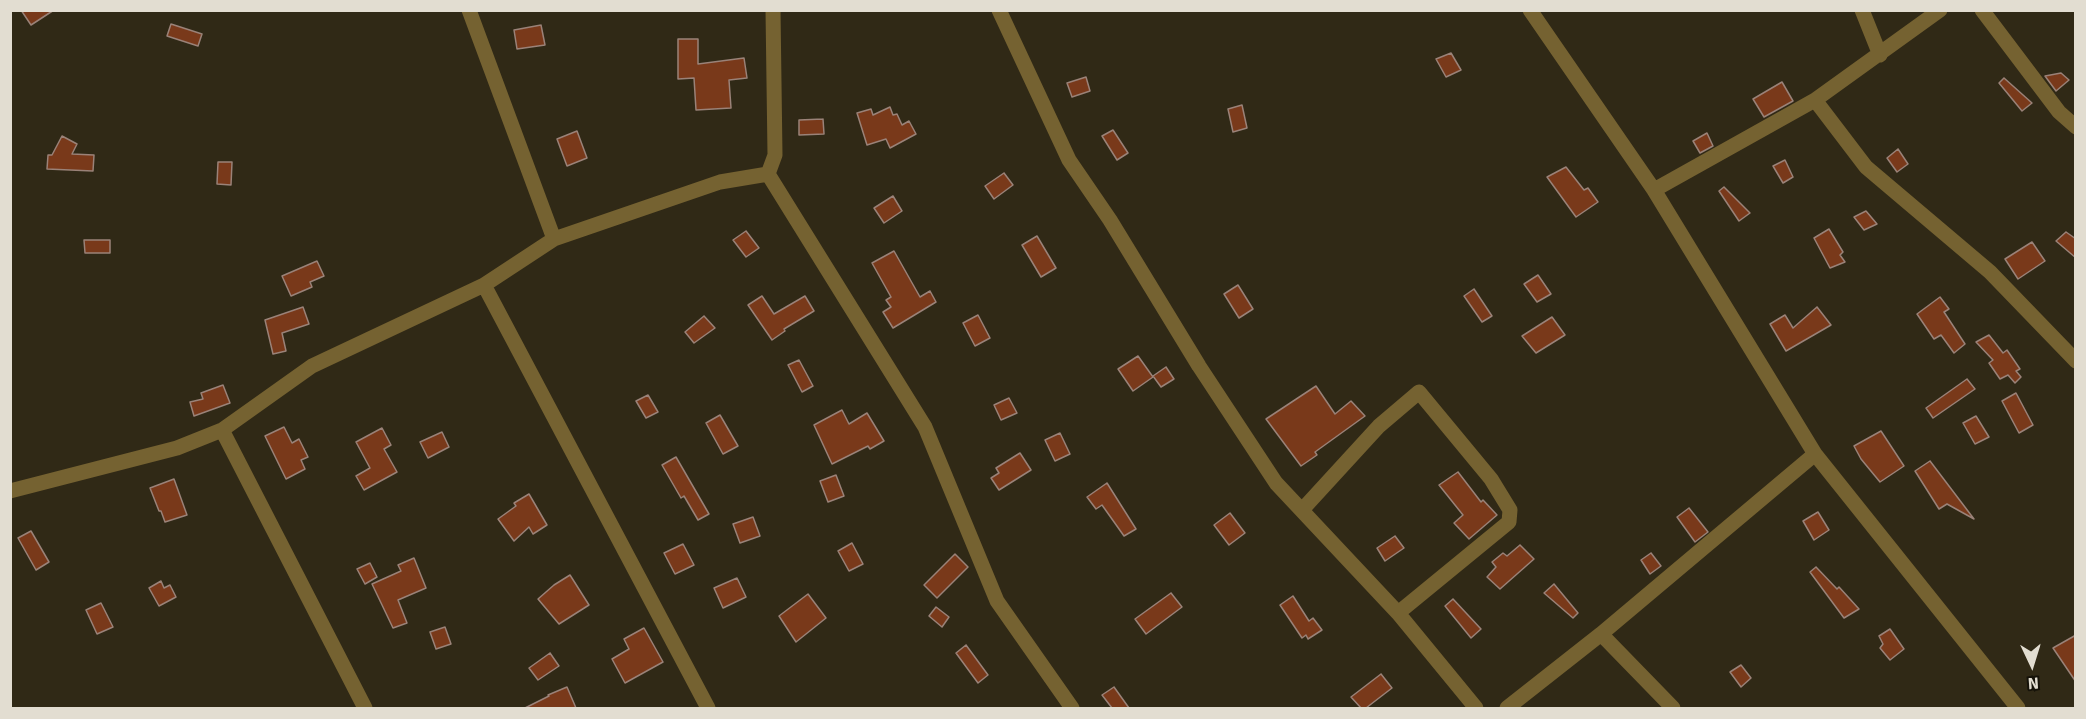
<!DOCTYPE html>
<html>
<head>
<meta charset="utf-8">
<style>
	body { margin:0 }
	#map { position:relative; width:2086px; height:719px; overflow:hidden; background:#302916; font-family:Signika,sans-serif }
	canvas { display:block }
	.frame { position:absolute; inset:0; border:12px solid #e2ddd1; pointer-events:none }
	.north { position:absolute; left:2002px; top:635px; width:60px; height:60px; -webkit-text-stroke:4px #151209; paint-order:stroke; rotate:176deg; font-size:16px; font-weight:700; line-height:24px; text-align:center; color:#e2ddd1 }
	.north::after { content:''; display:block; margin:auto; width:21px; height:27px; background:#e2ddd1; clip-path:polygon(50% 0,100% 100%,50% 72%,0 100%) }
</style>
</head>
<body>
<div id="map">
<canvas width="2086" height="719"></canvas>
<div class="frame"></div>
<div class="north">N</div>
</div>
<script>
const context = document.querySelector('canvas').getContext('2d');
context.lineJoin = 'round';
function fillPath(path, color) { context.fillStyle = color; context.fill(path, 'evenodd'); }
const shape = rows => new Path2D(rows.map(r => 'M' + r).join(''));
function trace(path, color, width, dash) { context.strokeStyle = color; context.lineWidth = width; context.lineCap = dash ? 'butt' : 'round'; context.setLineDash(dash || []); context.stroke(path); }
const building = shape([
	[21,10,54,10,31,25,21,10],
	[171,24,202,34,198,46,167,36,171,24],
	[541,25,545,45,517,49,514,30,541,25],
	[678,39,698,39,698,64,744,58,747,78,729,80,731,108,696,110,694,78,678,79,678,39],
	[1451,53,1461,70,1446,77,1436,59,1451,53],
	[2061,73,2069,80,2056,91,2045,76,2061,73],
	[1086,77,1090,91,1072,97,1067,83,1086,77],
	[2004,78,2032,103,2022,111,1999,83,2004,78],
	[1782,82,1793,101,1764,117,1753,99,1782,82],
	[1242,105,1247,128,1233,132,1228,109,1242,105],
	[890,107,893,115,897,114,902,125,909,121,916,134,890,148,886,139,867,145,857,113,871,109,873,115,890,107],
	[823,119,824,134,799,135,799,120,823,119],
	[1113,130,1128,153,1117,160,1102,136,1113,130],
	[577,131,587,158,567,166,557,139,577,131],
	[1707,133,1713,146,1700,153,1693,141,1707,133],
	[62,136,77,144,72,154,94,155,93,171,47,169,48,155,52,155,62,136],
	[1898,149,1908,164,1897,172,1887,158,1898,149],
	[1785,160,1793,177,1783,183,1773,166,1785,160],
	[218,162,232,162,231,185,217,184,218,162],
	[1566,167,1584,190,1588,188,1598,202,1576,217,1547,177,1566,167],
	[1004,173,1013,185,994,199,985,186,1004,173],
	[1724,187,1750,213,1739,221,1719,191,1724,187],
	[893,196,902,211,884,223,874,208,893,196],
	[1866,211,1877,224,1864,230,1854,217,1866,211],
	[1829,229,1843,252,1840,255,1845,262,1830,268,1814,238,1829,229],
	[746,231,759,248,746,257,733,240,746,231],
	[2066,232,2076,239,2076,258,2056,241,2066,232],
	[1037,236,1056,268,1041,277,1022,245,1037,236],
	[84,240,110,240,110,253,85,253,84,240],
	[2032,242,2045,261,2018,279,2005,259,2032,242],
	[894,251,920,297,930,291,936,302,893,328,883,312,891,307,886,300,891,297,872,263,894,251],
	[317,261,324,276,310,282,312,287,291,296,282,276,317,261],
	[1538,275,1551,294,1537,302,1524,284,1538,275],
	[1238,285,1253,309,1239,318,1224,294,1238,285],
	[1474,289,1492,316,1482,322,1464,296,1474,289],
	[762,296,774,314,805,296,814,311,784,329,785,331,772,340,748,305,762,296],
	[1940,297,1949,309,1944,312,1965,344,1954,353,1941,335,1934,339,1917,314,1940,297],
	[303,307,309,324,282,333,286,351,273,354,265,320,303,307],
	[1817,307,1831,325,1786,351,1770,324,1785,315,1793,328,1817,307],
	[978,315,990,338,975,346,963,323,978,315],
	[704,316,715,328,694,343,685,332,704,316],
	[1552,317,1565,335,1536,353,1522,336,1552,317],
	[1989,335,2003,353,2007,350,2020,369,2016,371,2021,377,2015,383,2008,375,2000,379,1989,363,1993,360,1976,342,1989,335],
	[1138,356,1153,377,1133,391,1118,369,1138,356],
	[799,360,813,386,802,392,788,365,799,360],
	[1166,367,1174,379,1161,387,1153,376,1166,367],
	[1967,379,1975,389,1933,418,1926,408,1967,379],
	[223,385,230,403,194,416,190,402,203,399,201,393,223,385],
	[1316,386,1335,414,1351,401,1365,416,1315,452,1317,455,1301,466,1266,419,1316,386],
	[2016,393,2033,425,2019,433,2002,401,2016,393],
	[648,395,658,412,646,418,636,401,648,395],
	[1009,398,1017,413,1001,420,994,405,1009,398],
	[842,410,849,424,867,413,884,441,870,449,868,446,832,464,814,425,842,410],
	[720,415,738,446,723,454,706,423,720,415],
	[1976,416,1989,437,1975,444,1963,423,1976,416],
	[284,427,292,443,299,439,308,457,301,460,305,469,286,479,265,436,284,427],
	[382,428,391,445,384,449,397,472,364,490,356,476,370,468,356,442,382,428],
	[1881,431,1904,466,1880,482,1861,459,1854,446,1881,431],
	[442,432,449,447,428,458,420,442,442,432],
	[1060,433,1070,454,1055,461,1045,440,1060,433],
	[1020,453,1031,470,999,490,991,478,999,473,996,468,1020,453],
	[676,457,709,514,698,520,684,496,681,498,662,465,676,457],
	[1930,461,1974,519,1947,504,1939,509,1915,471,1930,461],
	[1458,472,1481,502,1483,500,1497,515,1469,539,1454,523,1463,515,1439,485,1458,472],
	[836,475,844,496,828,502,820,481,836,475],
	[174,479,187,515,165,522,161,511,159,511,150,488,174,479],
	[1107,483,1136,529,1124,536,1102,505,1096,509,1087,497,1107,483],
	[529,494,547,525,533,534,529,527,514,541,498,519,516,506,514,503,529,494],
	[1689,508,1708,532,1695,542,1677,517,1689,508],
	[1818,512,1829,530,1814,540,1803,521,1818,512],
	[1230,513,1245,533,1229,545,1214,525,1230,513],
	[753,517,760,536,740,543,733,524,753,517],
	[31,531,49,562,36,570,18,538,31,531],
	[1395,536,1404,548,1385,561,1377,548,1395,536],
	[852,543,863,564,849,571,838,551,852,543],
	[683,544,694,565,675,574,664,553,683,544],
	[1520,545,1534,559,1500,589,1487,577,1496,567,1492,562,1503,553,1507,556,1520,545],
	[1651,553,1661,566,1650,574,1641,560,1651,553],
	[955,554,968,567,937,598,924,585,955,554],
	[414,558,426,588,398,600,407,623,393,628,372,584,401,571,398,565,414,558],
	[370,563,377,577,365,584,357,569,370,563],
	[1816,567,1837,589,1839,587,1859,609,1844,618,1810,572,1816,567],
	[570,575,589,605,559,624,538,599,554,585,570,575],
	[737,578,746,597,723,608,714,588,737,578],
	[161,581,164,588,170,585,176,597,159,606,149,588,161,581],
	[1554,584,1578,613,1573,618,1544,593,1554,584],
	[1171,593,1182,607,1146,634,1135,619,1171,593],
	[808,594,826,618,796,642,779,616,808,594],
	[1293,596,1309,621,1313,618,1322,630,1308,639,1306,635,1302,638,1280,605,1293,596],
	[1453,599,1481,629,1471,638,1445,606,1453,599],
	[101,603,113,627,97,634,86,610,101,603],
	[936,607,949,617,942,627,929,616,936,607],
	[445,627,451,644,436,649,430,632,445,627],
	[644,628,663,662,625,683,612,659,629,649,624,639,644,628],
	[1890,629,1904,649,1890,660,1880,648,1883,644,1879,636,1890,629],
	[2076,635,2076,682,2053,648,2076,635],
	[966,645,988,675,978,683,956,653,966,645],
	[550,653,559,666,538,680,529,668,550,653],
	[1741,665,1751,678,1741,687,1730,672,1741,665],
	[1381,674,1392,688,1366,708,1361,708,1351,697,1381,674],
	[567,687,576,708,525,708,549,696,548,695,567,687],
	[1114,687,1129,708,1112,708,1102,695,1114,687]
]);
fillPath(building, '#79391a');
trace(building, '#9a8278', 1.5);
trace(shape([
	[773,10,775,155,768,174,925,427,997,601,1072,708],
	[999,10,1069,160,1110,220,1199,366,1276,483,1398,613,1476,708],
	[1530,10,1654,190,1815,454,2018,708],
	[1862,10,1880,55],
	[1982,10,2059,112,2076,127],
	[1815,100,1866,167,1990,272,2076,361],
	[1654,190,1815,100,1940,10],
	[554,239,720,182,768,174],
	[484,285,708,708],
	[222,430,365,708],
	[10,491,177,448,222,430,312,366,484,285,554,239,469,10],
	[1302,510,1379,426,1419,392,1491,479,1510,510,1509,522,1398,613],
	[1601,634,1815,454],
	[1507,708,1601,634,1673,708]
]), '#756231', 15);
</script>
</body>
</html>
